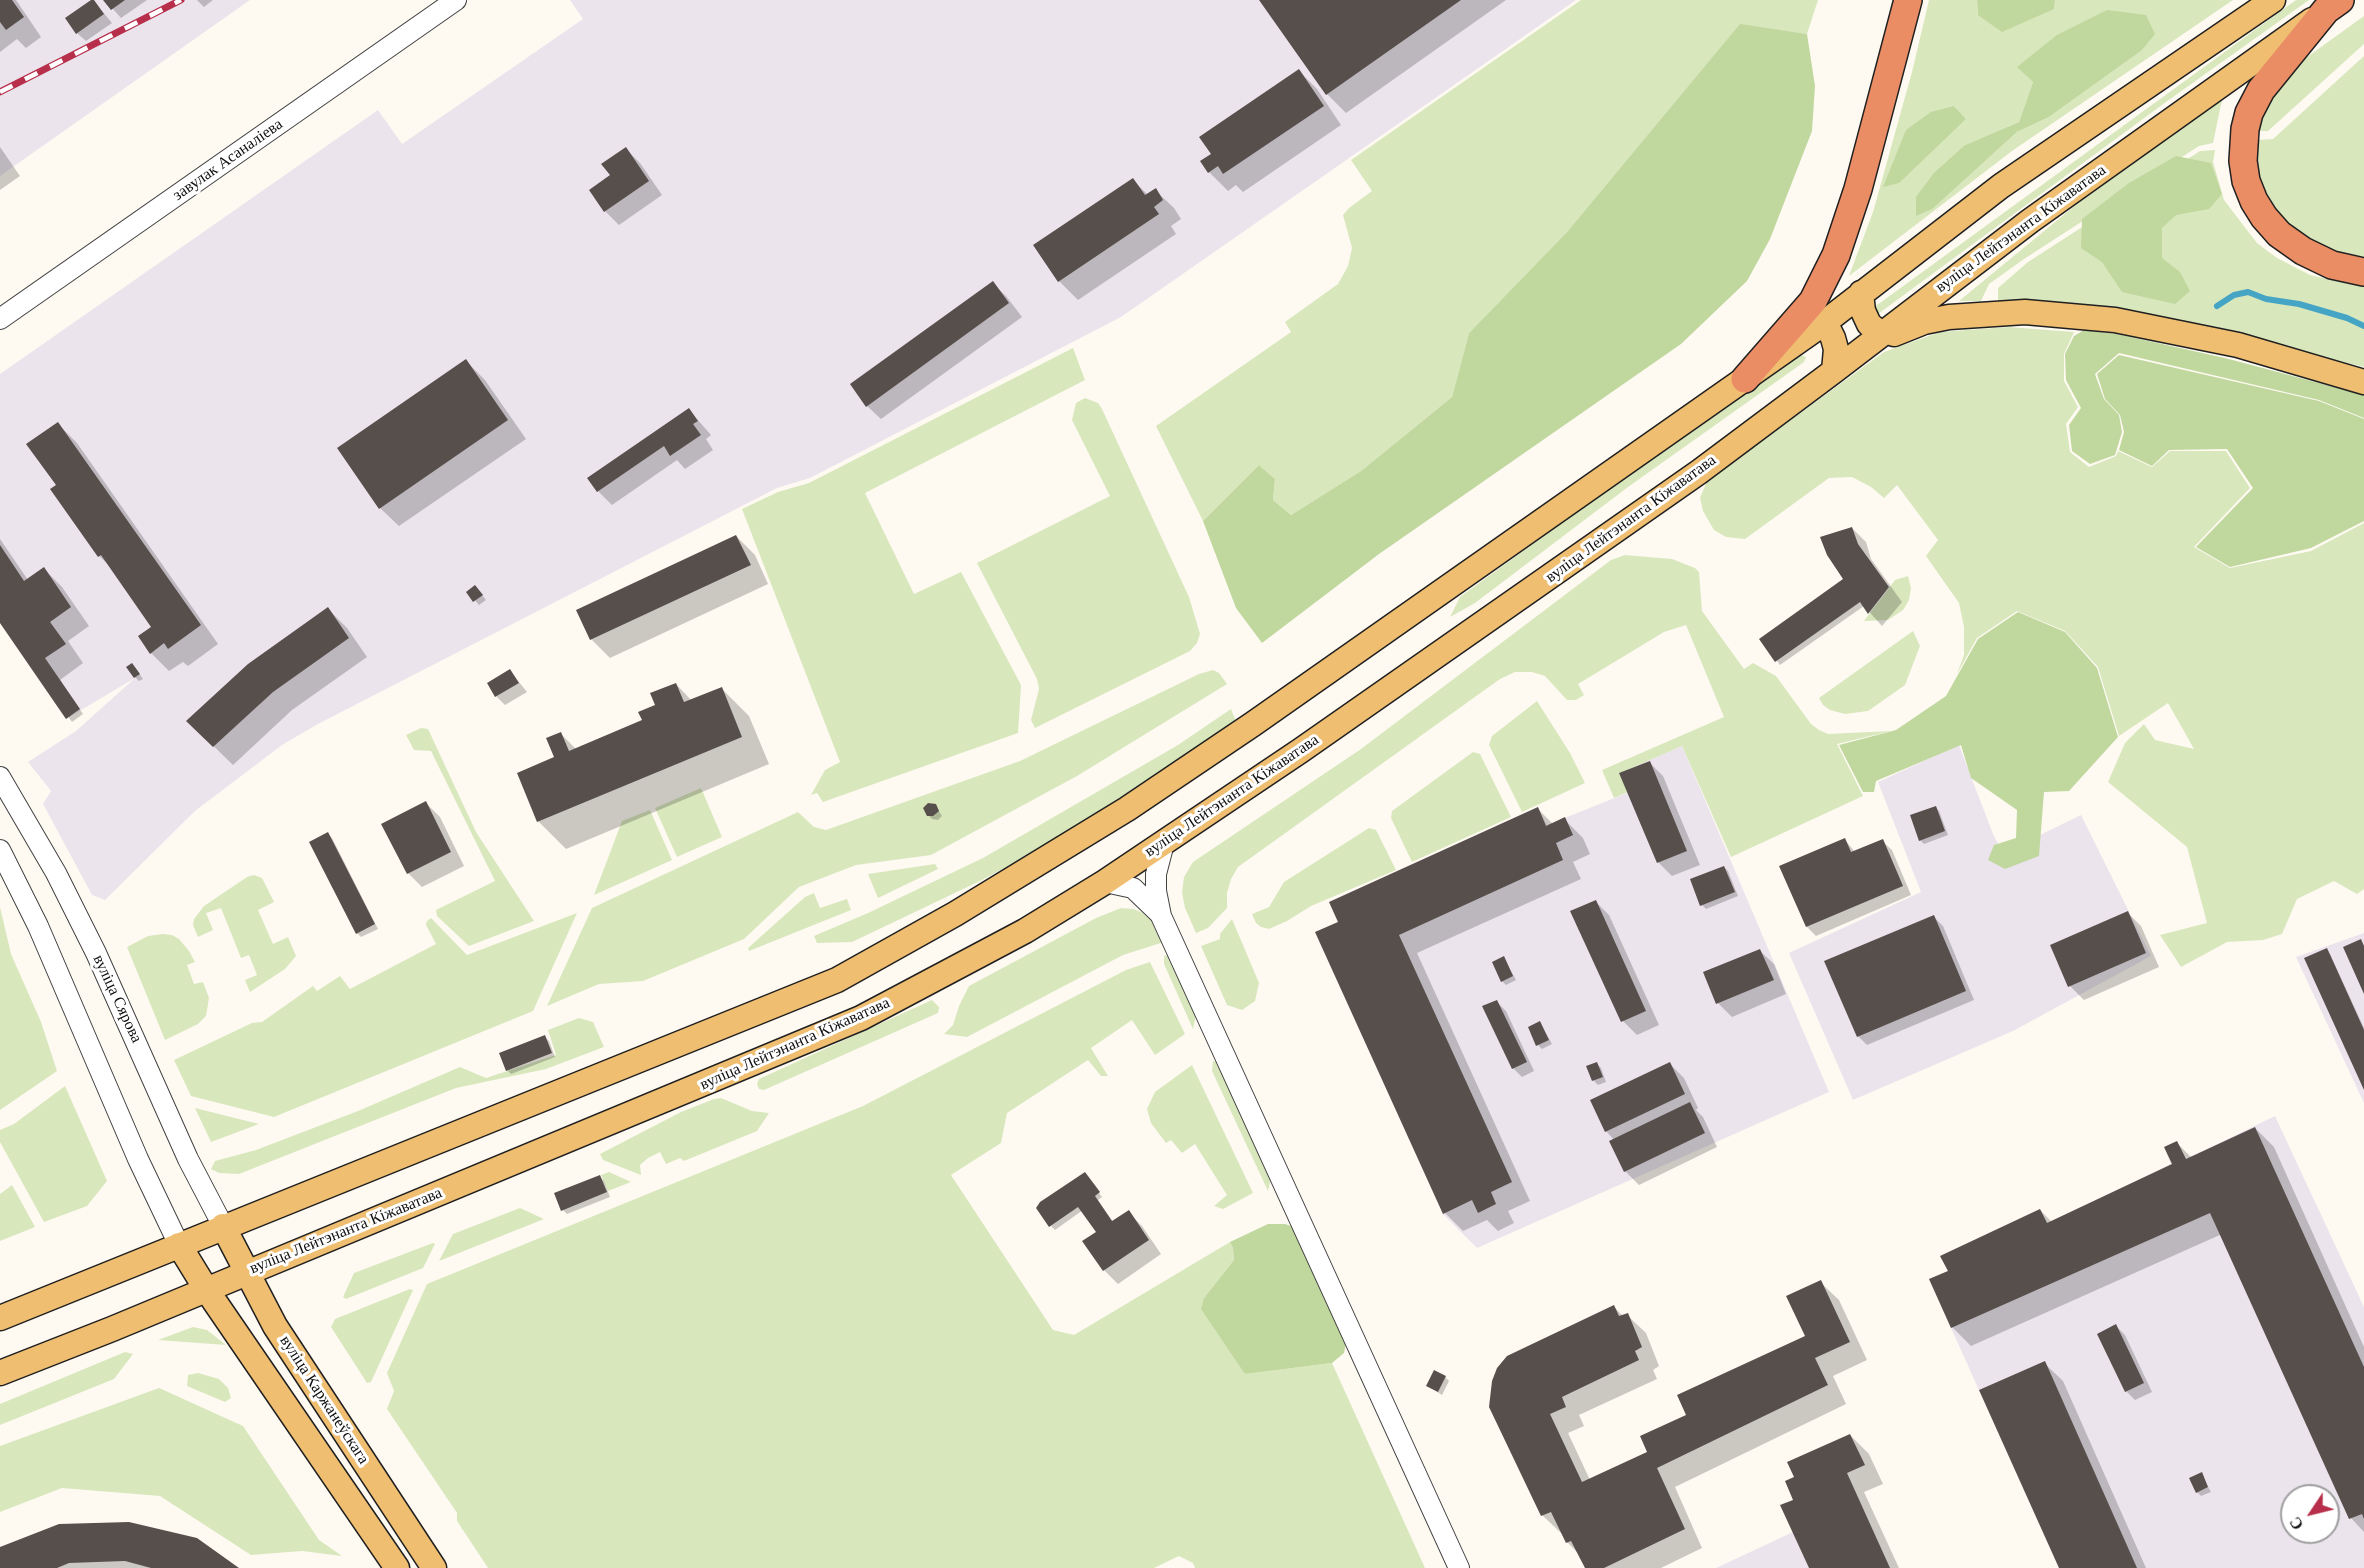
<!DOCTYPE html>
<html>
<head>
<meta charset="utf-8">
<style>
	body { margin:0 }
	#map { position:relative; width:2364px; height:1568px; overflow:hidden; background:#fefaf2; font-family:"Times New Roman",serif }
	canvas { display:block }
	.north { position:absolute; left:2280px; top:1484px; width:60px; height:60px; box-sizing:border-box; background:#fff; border:2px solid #9f9f9f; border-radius:50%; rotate:235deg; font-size:16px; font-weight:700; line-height:24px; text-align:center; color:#0f0f0f }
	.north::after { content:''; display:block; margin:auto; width:21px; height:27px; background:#b72f4a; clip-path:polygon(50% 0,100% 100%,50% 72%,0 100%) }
</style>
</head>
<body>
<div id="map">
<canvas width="2364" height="1568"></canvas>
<div class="north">С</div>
</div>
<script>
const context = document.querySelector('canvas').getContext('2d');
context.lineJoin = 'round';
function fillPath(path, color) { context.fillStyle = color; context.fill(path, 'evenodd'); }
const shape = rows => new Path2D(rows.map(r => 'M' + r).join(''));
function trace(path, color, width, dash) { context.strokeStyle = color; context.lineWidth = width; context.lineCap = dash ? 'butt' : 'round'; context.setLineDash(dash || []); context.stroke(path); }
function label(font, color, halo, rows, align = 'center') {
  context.font = font + ' "Times New Roman",serif'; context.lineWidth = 6; context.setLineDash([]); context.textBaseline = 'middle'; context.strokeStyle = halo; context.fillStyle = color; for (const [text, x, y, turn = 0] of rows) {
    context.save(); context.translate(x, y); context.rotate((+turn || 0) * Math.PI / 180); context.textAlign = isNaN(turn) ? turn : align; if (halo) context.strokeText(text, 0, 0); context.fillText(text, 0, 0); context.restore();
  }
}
fillPath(shape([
	[0,0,250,0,0,176],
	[570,0,1576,0,1121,317,810,478,777,488,318,724,282,745,195,811,105,900,92,895,43,804,51,791,28,762,76,731,135,678,66,719,0,623,0,374,378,110,402,144,583,19],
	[1959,745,1993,834,2003,853,2081,815,2151,956,2013,1031,1853,1100,1789,953,1921,892,1878,782],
	[1682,746,1829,1092,1477,1248,1443,1214,1315,932,1338,922,1329,902,1538,807,1547,825,1627,793,1619,773],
	[2364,933,2364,1103,2296,957],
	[2275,1116,2364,1307,2364,1568,2059,1568,1929,1279,1948,1271,1940,1256,2040,1209,2048,1223,2171,1164,2164,1147,2177,1141,2186,1159],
	[2292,1496,2328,1496,2328,1532,2292,1532],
	[1793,1532,1809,1568,1716,1568]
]), '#ebe4ed');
fillPath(shape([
	[1581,0,1818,0,1807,34,1740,25,1567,232,1469,333,1452,397,1361,471,1291,515,1273,500,1275,479,1259,465,1203,521,1156,426,1291,332,1285,322,1338,284,1348,266,1352,248,1343,215,1349,208,1372,191,1351,160],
	[1929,0,1977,0,1978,15,2054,9,2055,0,2233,0,2012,151,1849,276,1873,212,1912,72],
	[2141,51,2049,117,2017,132,1978,167,1965,145,2019,122,2033,82,2018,67],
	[1954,106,1966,119,1943,140],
	[2296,0,2309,0,2166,102,1878,314,1873,308],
	[2364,16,2364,44,2268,131,2259,131,2263,113,2275,92,2289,73,2303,60],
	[2364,56,2364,257,2340,253,2314,242,2289,226,2270,202,2257,175,2255,151,2257,140,2273,139],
	[2222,100,2213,143,2199,146,2024,259,1989,284,1981,301,1959,301,2077,204],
	[2215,150,2213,162,2224,200,2257,243,2277,258,2310,275,2340,282,2364,283,2364,367,2139,313,2058,302,1998,300,1998,288,2028,262,2200,151],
	[2009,327,2074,332,2064,354,2064,381,2078,407,2066,424,2070,452,2089,467,2116,456,2118,451,2152,467,2170,451,2226,451,2250,488,2194,547,2230,568,2311,551,2364,523,2364,889,2357,894,2334,881,2297,899,2282,934,2263,940,2227,942,2181,967,2160,935,2207,923,2187,847,2108,782,2125,743,2144,724,2155,740,2194,749,2168,703,2119,736,2098,667,2065,631,2017,611,1977,638,1957,674,1964,655,1964,627,1959,603,1926,556,1938,540,1897,485,1884,498,1871,487,1852,477,1829,478,1745,539,1726,537,1714,530,1703,511,1700,498,1707,481,1884,352,1940,332],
	[1073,348,1085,380,865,493,914,594,961,572,1021,685,1018,733,823,802,817,793,811,795,825,770,840,762,742,509,778,492,809,483],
	[1801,355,1806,357,1804,362,1628,487,1475,603,1450,617,1460,597,1622,479],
	[1085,398,1098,403,1102,409,1189,597,1200,634,1197,643,1190,651,1035,728,1031,720,1039,689,1037,679,977,563,1110,496,1072,420,1076,403],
	[1625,555,1672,559,1695,568,1699,572,1702,611,1744,669,1753,663,1776,676,1811,724,1819,730,1828,734,1891,731,1837,744,1863,796,1731,857,1682,746,1620,773,1628,792,1614,798,1602,770,1724,717,1686,625,1664,632,1578,684,1584,695,1576,700,1567,700,1545,676,1532,672,1515,672,1500,679,1238,867,1231,879,1227,893,1227,908,1208,928,1196,933,1185,908,1182,893,1184,877,1193,862,1361,749,1611,560],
	[1908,576,1911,588,1909,600,1903,610,1888,620,1864,621,1895,580],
	[1913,631,1920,646,1905,685,1868,711,1845,714,1830,710,1823,705,1819,698],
	[1213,670,1219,673,1227,684,1077,776,931,855,856,865,799,887,744,939,643,981,599,984,547,1006,592,908,798,812,814,827,826,830,1020,761,1199,674],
	[1537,701,1570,753,1585,783,1522,812,1489,745,1492,736],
	[1231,709,1235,719,1233,726,1226,735,1055,841,980,881,852,942,817,943,814,936,868,913,983,858,1178,745],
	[421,728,428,729,476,832,534,921,469,946,437,916,436,910,495,881,431,751,414,750,406,735],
	[1473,752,1480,754,1511,817,1412,862,1391,818,1392,811],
	[701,788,722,837,677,857,655,808],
	[650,810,672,860,594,895,622,821],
	[1369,828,1376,830,1396,870,1311,906,1287,921,1269,929,1261,927,1256,923,1252,914,1269,907,1284,882],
	[935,864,938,869,878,898,868,874],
	[254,875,262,878,274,902,258,910,273,944,288,937,296,956,285,969,250,992,245,980,257,975,249,955,241,958,221,908,206,913,213,930,198,937,193,925,194,919,204,906,247,877],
	[814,893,820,908,847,899,851,910,749,951,748,948,805,897],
	[0,907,11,954,41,1022,57,1071,0,1110],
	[1121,908,1133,909,1141,912,1153,922,1164,942,1123,955,967,1037,944,1034,953,1025,959,1006,969,986,1096,918],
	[577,913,533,1011,274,1117,191,1096,174,1060,252,1023,262,1022,313,986,317,991,340,976,350,989,436,944,426,925,427,921,431,918,467,955],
	[1232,919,1259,983,1255,1001,1242,1010,1227,1005,1201,946,1220,939,1220,934],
	[163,934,172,935,179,939,189,951,195,962,187,965,194,984,203,982,209,998,206,1016,198,1024,165,1040,127,947,148,936],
	[1171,954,1196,1015,1193,1029,1164,964,1164,956],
	[1150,962,1185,1034,1155,1055,1132,1020,1091,1048,1108,1076,1101,1076,1088,1060,1007,1113,1001,1143,951,1175,1053,1330,1074,1335,1230,1242,1233,1248,1234,1260,1204,1298,1245,1374,1332,1363,1425,1568,1195,1568,1193,1563,1179,1556,1154,1568,488,1568,457,1521,457,1513,387,1409,394,1391,387,1373,427,1284,863,1106,1126,970],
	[932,1000,939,1007,938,1013,764,1090,759,1089,757,1084,759,1079],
	[579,1018,593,1022,604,1047,546,1069,456,1088,239,1174,219,1173,211,1169,215,1161,256,1150,358,1111,460,1067,486,1078,556,1055,548,1030],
	[1213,1061,1219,1063,1271,1178,1268,1191,1212,1071],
	[1192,1065,1253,1193,1223,1209,1214,1206,1227,1195,1195,1144,1182,1153,1171,1140,1166,1143,1151,1123,1147,1109,1155,1092],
	[65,1086,107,1181,87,1206,44,1222,0,1142,0,1130,14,1124],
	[721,1098,752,1111,769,1113,757,1131,684,1161,680,1158,666,1164,660,1152,648,1158,640,1165,641,1175,603,1160,600,1154,681,1112,714,1099],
	[195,1108,259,1124,211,1142],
	[609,1172,631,1182,608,1191,601,1175],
	[12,1185,35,1227,0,1241,0,1194],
	[520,1208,544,1219,439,1261,453,1234],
	[433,1243,435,1244,423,1268,346,1299,343,1297,354,1273],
	[410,1289,413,1290,371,1382,367,1383,331,1327,335,1319],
	[193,1327,207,1330,226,1345,158,1340],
	[125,1352,133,1354,114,1379,0,1425,0,1404],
	[198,1373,219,1379,228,1388,231,1398,225,1402,187,1386,188,1375],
	[159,1388,243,1426,319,1540,342,1556,302,1551,251,1555,160,1496,62,1488,0,1512,0,1446]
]), '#d9e7bd');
fillPath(shape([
	[1977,0,2055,0,2054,9,2002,32,1978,15],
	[2107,10,2146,15,2155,34,2141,51,2049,117,2017,132,1932,209,1916,216,1916,197,1934,173,1965,145,2019,122,2033,82,2017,67,2057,35],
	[1740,24,1807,34,1815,86,1812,131,1770,239,1747,281,1681,344,1379,554,1262,643,1236,608,1203,521,1259,465,1275,479,1273,500,1291,515,1361,471,1452,397,1469,333,1567,232],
	[1954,106,1966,119,1899,183,1883,187,1906,130,1931,112],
	[2176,156,2211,163,2222,194,2209,209,2176,215,2162,228,2162,258,2180,272,2190,291,2175,304,2122,292,2102,262,2081,248,2082,219,2129,183],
	[2084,330,2117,334,2225,358,2364,395,2364,418,2319,400,2119,353,2095,374,2104,399,2119,415,2122,432,2115,455,2090,464,2072,451,2069,425,2081,408,2066,380,2065,354,2074,336],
	[2119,355,2319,401,2364,419,2364,521,2311,548,2230,567,2196,547,2253,488,2227,449,2169,450,2152,466,2119,450,2124,432,2120,415,2105,399,2097,374],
	[2018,612,2065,632,2097,668,2118,737,2069,791,2044,792,2039,856,2005,869,1988,860,1994,845,2016,838,2017,810,1971,778,1961,745,1876,781,1874,792,1863,792,1839,745,1896,730,1946,696,1978,639],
	[1268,1224,1285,1224,1294,1227,1347,1338,1344,1353,1332,1363,1245,1374,1201,1309,1204,1298,1234,1260,1233,1248,1230,1242]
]), '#c0d79e');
fillPath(shape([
	[0,0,16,0,41,37,26,48,17,39,0,52],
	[93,0,112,23,86,41,77,33],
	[105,0,147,0,121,18],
	[197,0,213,0,204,7],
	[1261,0,1506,0,1346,113,1327,94],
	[1299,71,1317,89,1341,125,1243,192,1236,185,1228,191,1209,172,1202,162,1213,155],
	[0,147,20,176,0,190],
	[626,149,640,163,662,195,619,225,605,211],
	[1133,180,1148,195,1155,190,1174,208,1181,219,1171,226,1176,234,1078,300,1059,281,1035,245],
	[992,283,1006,296,1022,317,881,419,867,406],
	[466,361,485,380,526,439,399,526,380,508],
	[689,410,711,435,706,439,713,450,685,469,677,460,612,505,598,491],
	[58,424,77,443,218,644,188,666,183,662,169,671,151,653,153,627,113,569,99,556,58,486],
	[1852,528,1866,542,1871,559,1902,602,1882,626,1864,606,1780,665,1761,639,1845,579],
	[736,536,755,555,768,584,610,658,591,639,578,610],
	[0,539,28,580,44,569,62,587,89,626,68,641,83,663,60,680,83,714,72,722,0,621],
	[479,591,486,600,479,605,468,592],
	[328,609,347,628,367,657,292,710,233,765,188,721],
	[132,664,143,679,139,681,135,677],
	[510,671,527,692,505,705,496,696],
	[676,684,692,701,721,688,749,716,769,764,566,849,539,822,518,774,556,758,561,734,576,749,644,721],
	[1649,762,1663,776,1700,865,1672,876,1659,863,1621,774],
	[426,803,440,817,464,866,422,887,408,873],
	[935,805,942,816,938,820,932,819,928,815],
	[1935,807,1939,811,1948,835,1924,844,1920,840],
	[1538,809,1553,824,1564,819,1583,838,1590,854,1573,862,1581,879,1417,953,1530,1201,1508,1211,1514,1223,1498,1231,1487,1220,1463,1231,1445,1213,1340,923],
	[328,834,332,838,378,929,361,937,357,933],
	[1845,840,1855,852,1882,841,1892,850,1911,895,1816,936,1807,927],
	[1724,867,1728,871,1738,896,1706,909,1702,905],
	[1595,901,1609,915,1659,1025,1637,1035,1623,1021,1572,912],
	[2127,912,2141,926,2159,967,2084,1000,2070,986],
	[1934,917,1943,926,1974,1000,1867,1045,1858,1036],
	[2326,950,2330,954,2364,1028,2364,1086],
	[1760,951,1774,964,1786,994,1732,1017,1718,1003],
	[1504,958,1516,980,1506,985,1502,981],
	[1497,1002,1506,1011,1534,1071,1522,1077,1513,1068],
	[1540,1023,1552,1044,1542,1049,1538,1045],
	[545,1037,549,1041,555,1057,511,1074,507,1070],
	[1597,1064,1601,1068,1606,1082,1598,1085,1594,1081,1588,1067],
	[1670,1064,1684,1078,1698,1108,1696,1110,1703,1117,1717,1147,1639,1185,1625,1171,1614,1140,1606,1131],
	[2255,1128,2274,1147,2364,1347,2364,1532,2351,1518,2222,1234,1971,1346,1952,1327,1950,1272,2040,1210,2052,1222,2174,1164,2177,1143,2192,1158],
	[1085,1174,1102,1197,1098,1200,1113,1222,1128,1212,1142,1226,1161,1254,1118,1284,1104,1270,1098,1233,1083,1210,1055,1230,1051,1226],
	[600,1177,604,1181,610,1197,567,1214,563,1210],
	[1820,1282,1839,1300,1867,1360,1833,1376,1846,1404,1675,1487,1702,1548,1661,1568,1587,1568,1580,1555,1567,1542,1563,1533,1561,1533,1542,1515,1490,1407,1614,1307,1623,1316,1627,1315,1646,1333,1659,1366,1653,1370,1657,1379,1579,1415,1584,1426,1568,1433,1590,1480,1649,1452,1688,1416,1807,1336],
	[2116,1326,2125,1335,2152,1392,2135,1400,2126,1391],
	[2044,1363,2063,1381,2146,1568,2061,1568],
	[1445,1377,1449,1381,1442,1395,1428,1386],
	[1850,1435,1869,1454,1883,1484,1864,1492,1899,1568,1811,1568,1795,1501,1796,1478],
	[2201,1474,2211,1492,2201,1496,2197,1492],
	[0,1549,236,1568,0,1568]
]), '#0003');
trace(shape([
	[2217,306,2234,295,2248,292,2266,299,2299,304,2347,318,2364,326]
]), '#46a5c5', 6);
fillPath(shape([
	[0,0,12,0,24,17,6,30,0,22],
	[91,0,94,0,104,14,76,34,65,18],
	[103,0,125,0,111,10],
	[1259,0,1461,0,1326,95],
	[1299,69,1324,106,1223,174,1218,166,1208,173,1200,161,1211,154,1199,137],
	[626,147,649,181,604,212,589,190,610,175,601,164],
	[1133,178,1145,195,1156,188,1163,200,1154,207,1159,214,1058,282,1033,245],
	[993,281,1009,303,866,407,850,384],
	[466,359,508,420,379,509,337,448],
	[689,408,698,421,693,424,701,435,670,456,664,446,597,492,587,478],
	[58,422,201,625,168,649,164,643,150,654,138,636,151,627,101,555,98,557,50,489,56,485,26,444],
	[1852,527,1858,544,1889,587,1868,614,1860,602,1775,662,1759,639,1843,579,1827,555,1820,537],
	[736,535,751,565,590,640,576,610],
	[0,545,24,581,44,567,71,607,50,622,66,644,45,658,80,709,66,719,0,623],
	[475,585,483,595,473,602,466,592],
	[328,607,349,638,273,692,213,747,186,721,248,664],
	[132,663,140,674,134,678,126,667],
	[510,669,519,683,495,697,487,683],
	[676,683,684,702,722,687,742,737,537,822,517,773,554,757,546,738,561,732,569,751,642,720,638,712,655,705,650,693],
	[1650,761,1687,851,1657,863,1619,773],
	[426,801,451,852,407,874,381,824],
	[928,803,936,804,939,811,933,816,927,816,923,808],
	[1936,806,1945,831,1919,841,1910,815],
	[1538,807,1546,826,1565,817,1573,835,1556,843,1563,860,1399,935,1512,1182,1491,1192,1496,1204,1478,1213,1472,1200,1443,1214,1315,932,1338,922,1329,902],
	[328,832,375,924,356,934,309,842],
	[1845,838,1851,852,1883,839,1903,886,1806,927,1779,866],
	[1724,866,1735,892,1700,906,1690,879],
	[1596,900,1646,1011,1621,1022,1570,911],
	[2128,911,2146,953,2068,987,2050,945],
	[1934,915,1966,991,1857,1037,1824,961],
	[2361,939,2364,946,2364,994,2343,947],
	[2327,948,2364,1030,2364,1090,2304,958],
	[1760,949,1774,980,1716,1004,1703,972],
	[1504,956,1513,976,1501,982,1492,962],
	[1497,1000,1527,1062,1512,1069,1482,1006],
	[1540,1021,1549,1040,1536,1046,1528,1027],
	[545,1035,552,1053,506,1071,499,1053],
	[1597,1062,1603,1077,1592,1081,1586,1066],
	[1670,1062,1685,1094,1605,1132,1590,1100],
	[1690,1102,1705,1133,1624,1172,1609,1141],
	[2255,1127,2364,1367,2364,1519,2362,1514,2349,1519,2210,1213,1951,1328,1929,1279,1948,1271,1940,1256,2040,1209,2047,1223,2172,1164,2164,1147,2177,1141,2186,1159],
	[1085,1172,1100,1192,1095,1196,1112,1221,1129,1210,1149,1240,1103,1271,1082,1241,1096,1232,1078,1207,1049,1227,1036,1208,1040,1202],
	[600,1175,607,1192,561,1211,554,1193],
	[1821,1280,1850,1342,1815,1358,1828,1385,1657,1468,1685,1529,1604,1568,1585,1568,1571,1541,1566,1543,1551,1512,1541,1516,1489,1407,1492,1381,1497,1368,1507,1356,1614,1305,1619,1316,1628,1313,1642,1347,1635,1351,1639,1360,1562,1397,1566,1407,1550,1414,1582,1482,1647,1452,1640,1436,1686,1415,1677,1395,1805,1336,1786,1296],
	[2116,1324,2144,1383,2125,1392,2097,1334],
	[2045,1361,2137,1568,2059,1568,1979,1390],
	[1434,1370,1446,1376,1438,1392,1426,1386],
	[1850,1434,1865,1465,1847,1473,1890,1568,1809,1568,1780,1505,1793,1500,1785,1481,1794,1477,1787,1462],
	[2202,1472,2208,1487,2196,1493,2189,1478],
	[129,1522,197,1538,239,1568,151,1568,125,1561,69,1563,57,1568,0,1568,0,1547,59,1524]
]), '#574f4c');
const minor = shape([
	[0,319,456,0],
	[0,777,56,873,96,953,188,1159,223,1226],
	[1164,843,1156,874,1156,891,1161,916,1459,1568],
	[0,850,38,926,138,1159,179,1245],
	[1105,882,1133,888,1160,914]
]);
const major = shape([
	[1861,293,1863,311,1869,324,1881,334],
	[1820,326,1829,330,1833,338,1836,349,1834,371],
	[1894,334,1924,322,1949,317,2025,312,2115,320,2238,345,2364,382],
	[223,1226,275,1326,434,1568],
	[179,1245,206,1289,397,1568],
	[0,1318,837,980,955,914,1127,809,1253,724,1820,326,2001,186,2273,0],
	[0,1373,112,1329,861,1018,1025,931,1105,882,1300,751,1699,472,1834,371,2030,221,2312,20]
]);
const highway = shape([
	[2340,0,2326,10,2261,90,2249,113,2245,129,2243,161,2246,181,2254,201,2264,217,2279,234,2303,251,2332,265,2364,272],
	[1745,379,1813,301,1836,255,1858,189,1908,0]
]);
trace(minor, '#424242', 22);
trace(major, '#202020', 27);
trace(highway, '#202020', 30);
trace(minor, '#fff', 20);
trace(major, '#efbe71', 24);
trace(highway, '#eb8d64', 27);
const rail = shape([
	[0,92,181,0]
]);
trace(rail, '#b72f4a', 7);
trace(rail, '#fff', 4.5, [14]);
label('16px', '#0f0f0f', '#fff', [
	["завулак Асаналіева",228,160,-35],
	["вуліца Лейтэнанта Кіжаватава",2021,229,-36],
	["вуліца Лейтэнанта Кіжаватава",1631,519,-36],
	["вуліца Лейтэнанта Кіжаватава",1232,796,-34],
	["вуліца Сярова",117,999,65],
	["вуліца Лейтэнанта Кіжаватава",795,1044,-24],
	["вуліца Лейтэнанта Кіжаватава",346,1231,-22],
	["вуліца Каржанеўскага",324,1400,57]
]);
</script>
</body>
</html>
